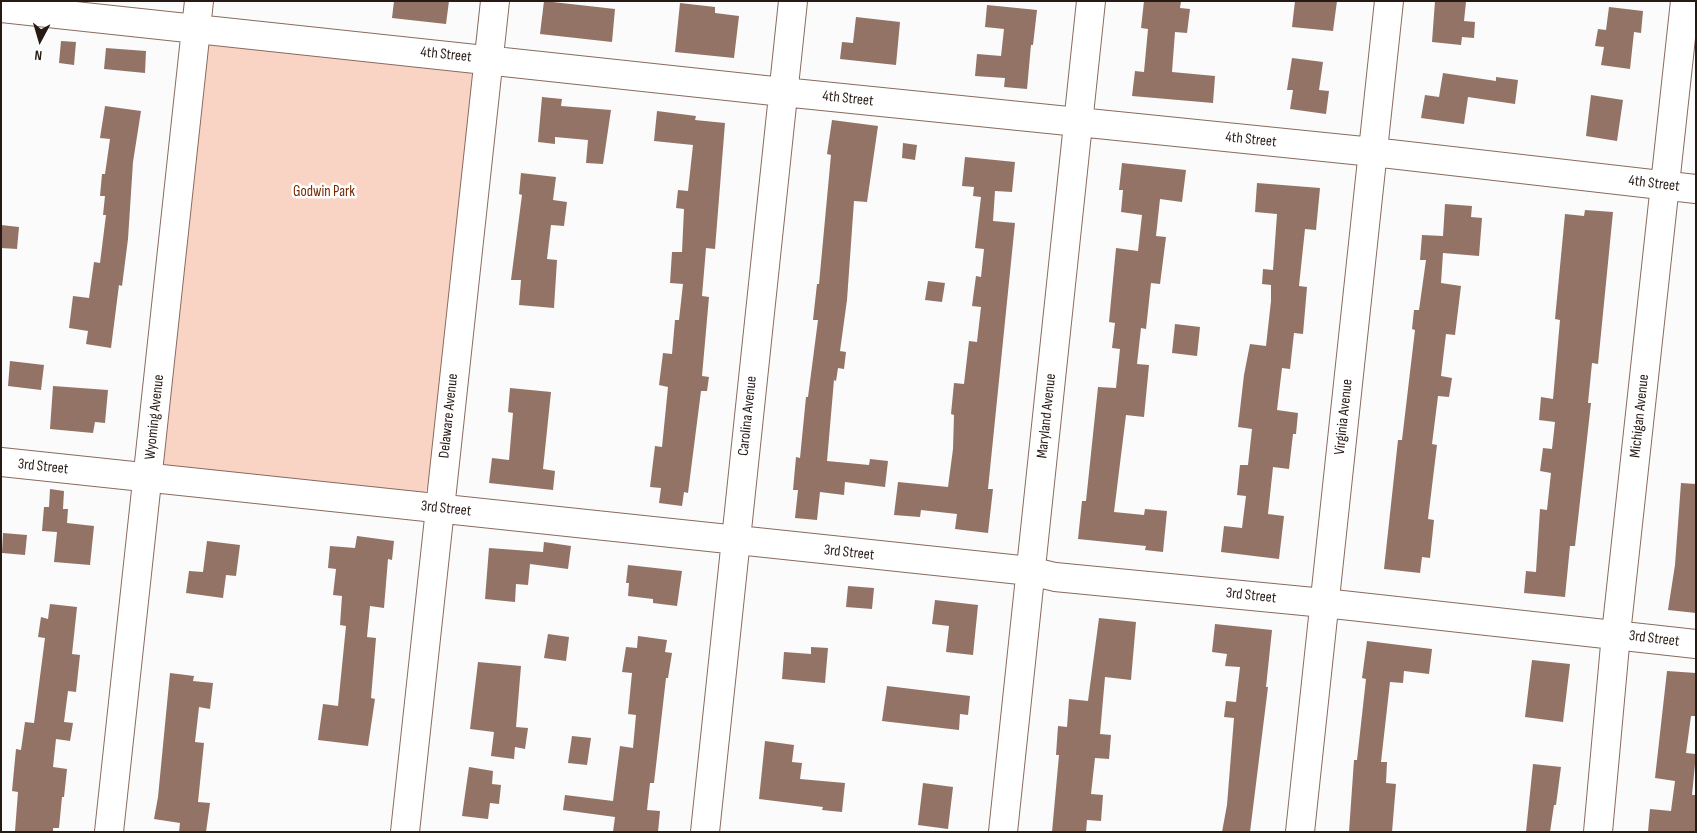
<!DOCTYPE html>
<html>
<head>
<meta charset="utf-8">
<style>
	body { margin:0 }
	#map { position:relative; width:1697px; height:833px; overflow:hidden; background:#fbfbfb; font-family:"Sofia Sans Condensed",sans-serif }
	canvas { display:block }
	.frame { position:absolute; inset:0; border:2px solid #271a15; pointer-events:none }
	.north { position:absolute; left:15px; top:15px; width:50px; height:50px; -webkit-text-stroke:4px #fff; paint-order:stroke; rotate:186deg; font-size:14px; font-weight:700; line-height:20px; text-align:center; color:#271a15 }
	.north::after { content:''; display:block; margin:auto; width:18px; height:22px; background:#271a15; clip-path:polygon(50% 0,100% 100%,50% 72%,0 100%) }
</style>
</head>
<body>
<div id="map">
<canvas width="1697" height="833"></canvas>
<div class="frame"></div>
<div class="north">N</div>
</div>
<script>
const context = document.querySelector('canvas').getContext('2d');
context.lineJoin = 'round';
function fillPath(path, color) { context.fillStyle = color; context.fill(path, 'evenodd'); }
const shape = rows => new Path2D(rows.map(r => 'M' + r).join(''));
function trace(path, color, width, dash) { context.strokeStyle = color; context.lineWidth = width; context.lineCap = dash ? 'butt' : 'round'; context.setLineDash(dash || []); context.stroke(path); }
function label(font, color, halo, rows, align = 'center') {
  context.font = font + ' "Sofia Sans Condensed",sans-serif'; context.lineWidth = 5; context.setLineDash([]); context.textBaseline = 'middle'; context.strokeStyle = halo; context.fillStyle = color; for (const [text, x, y, turn = 0] of rows) {
    context.save(); context.translate(x, y); context.rotate((+turn || 0) * Math.PI / 180); context.textAlign = isNaN(turn) ? turn : align; if (halo) context.strokeText(text, 0, 0); context.fillText(text, 0, 0); context.restore();
  }
}
fillPath(shape([
	[210,42,467,69,473,76,431,479,426,491,415,496,160,468,201,52]
]), '#f9d4c5');
fillPath(shape([
	[394,1,449,1,446,24,392,18],
	[544,1,615,9,612,42,540,34],
	[1144,1,1181,1,1180,8,1190,9,1187,33,1175,32,1172,72,1215,76,1213,103,1132,96,1135,71,1144,72,1148,29,1141,28],
	[1295,1,1337,1,1333,31,1292,27],
	[1435,1,1466,2,1464,21,1475,22,1474,38,1462,37,1461,45,1432,42],
	[680,3,715,7,715,13,739,16,734,58,675,52],
	[987,5,1037,10,1033,45,1031,45,1027,89,1004,87,1005,78,975,76,977,54,1001,56,1004,29,985,27],
	[1609,7,1643,11,1641,33,1634,32,1630,69,1601,65,1604,47,1595,46,1598,29,1606,30],
	[856,17,900,22,896,65,840,59,842,42,853,43],
	[61,41,76,42,74,65,59,63],
	[106,48,146,51,145,73,104,69],
	[1292,58,1323,62,1319,90,1329,91,1326,114,1290,109,1293,90,1287,90],
	[1443,73,1496,81,1496,77,1518,80,1515,104,1468,97,1464,124,1421,118,1425,95,1439,97],
	[1591,95,1623,100,1617,141,1586,136],
	[542,97,562,99,561,106,611,110,603,164,586,163,588,140,555,137,555,144,538,142],
	[105,106,141,111,133,162,128,239,122,286,119,285,111,348,86,344,88,331,69,328,73,296,89,298,94,262,100,263,106,215,103,215,105,196,100,196,102,174,105,174,110,139,100,138],
	[657,111,696,116,695,120,725,123,715,249,706,248,702,296,709,297,702,376,709,377,707,391,701,391,688,493,684,492,682,506,659,503,661,488,650,487,655,446,662,447,668,387,659,385,663,353,672,354,675,320,679,320,683,284,670,283,672,252,682,252,684,209,676,208,678,190,688,191,693,145,654,141],
	[832,120,878,126,867,202,854,201,847,300,840,351,846,352,844,369,838,368,836,381,834,380,827,461,869,465,870,459,888,461,885,487,845,482,844,495,820,492,817,520,795,518,798,490,793,490,796,457,800,458,806,397,808,397,818,320,813,320,817,284,819,284,831,155,827,154],
	[903,143,917,145,915,160,902,158],
	[965,157,1015,162,1012,192,995,191,993,221,1015,223,988,489,993,489,988,533,955,529,957,514,921,510,920,517,894,515,898,482,948,487,953,449,954,415,951,414,954,383,964,384,969,341,977,342,981,307,972,306,976,276,981,277,984,249,975,248,981,197,973,196,974,187,962,186],
	[1122,163,1186,170,1182,202,1160,199,1156,236,1166,237,1160,284,1151,283,1146,329,1141,328,1137,364,1149,365,1144,417,1126,415,1114,512,1144,515,1145,509,1167,511,1163,552,1145,550,1146,546,1078,539,1082,501,1086,501,1098,387,1116,388,1120,349,1112,348,1115,323,1109,322,1116,248,1138,251,1142,215,1121,212,1123,190,1119,190],
	[521,173,556,177,553,200,567,202,564,226,551,225,547,259,557,260,554,308,519,305,521,280,511,280,522,195,519,194],
	[1257,183,1320,188,1316,230,1305,229,1299,286,1307,287,1303,334,1294,333,1290,369,1282,368,1277,410,1298,413,1296,434,1293,434,1289,469,1273,467,1268,514,1284,516,1279,559,1221,552,1224,526,1242,528,1246,496,1237,495,1240,465,1248,465,1252,429,1238,427,1244,375,1250,344,1266,346,1271,301,1271,285,1262,284,1263,269,1273,270,1277,214,1255,212],
	[1445,204,1472,206,1471,217,1482,218,1479,256,1443,253,1441,283,1461,286,1455,335,1446,334,1441,376,1452,378,1449,397,1438,396,1432,444,1437,445,1428,519,1434,520,1430,558,1422,557,1420,573,1384,569,1398,440,1402,440,1415,330,1412,329,1414,310,1419,310,1426,260,1420,260,1422,235,1443,236],
	[1585,210,1613,212,1598,364,1592,363,1588,403,1591,403,1575,546,1570,546,1565,597,1524,593,1526,571,1536,572,1540,509,1547,510,1551,473,1540,471,1543,448,1552,449,1555,422,1539,420,1541,397,1553,399,1560,320,1555,319,1565,214,1584,216],
	[1,225,19,227,17,249,1,248],
	[928,281,945,283,942,302,925,300],
	[1175,324,1200,327,1197,356,1172,353],
	[10,361,44,365,41,390,8,386],
	[53,386,108,390,105,423,95,422,93,433,50,429],
	[510,388,551,392,543,469,555,471,553,490,489,483,492,458,509,460,513,413,508,412],
	[1681,483,1696,484,1696,613,1668,610,1675,565],
	[50,489,64,491,63,509,68,509,67,523,94,526,90,565,54,562,57,532,42,531,44,507,49,507],
	[3,533,27,535,25,555,2,553],
	[357,536,394,541,392,560,388,559,384,608,370,606,367,637,376,638,371,698,375,699,368,746,318,740,323,704,338,706,346,626,340,625,342,596,333,595,336,569,328,568,330,546,355,548],
	[207,541,240,545,236,576,226,575,223,598,186,593,189,571,203,572],
	[544,542,571,546,568,569,530,564,528,585,516,584,515,602,485,599,489,548,543,552],
	[628,565,682,571,677,606,653,603,653,599,628,596,629,583,626,583],
	[848,586,874,588,872,609,846,607],
	[935,600,978,605,973,655,946,652,949,626,932,624],
	[50,604,77,607,72,654,80,655,76,692,68,691,64,722,73,723,70,741,56,739,53,767,67,769,64,797,62,797,59,828,53,828,53,832,15,831,18,792,12,791,16,749,21,750,25,722,34,723,45,638,38,637,41,617,48,619],
	[1099,618,1136,622,1131,680,1105,677,1100,734,1111,735,1109,759,1095,758,1091,794,1103,795,1101,821,1087,820,1086,832,1052,832,1059,755,1056,755,1058,726,1067,727,1069,699,1088,701],
	[1215,624,1272,630,1266,687,1268,687,1250,832,1222,832,1227,805,1234,718,1224,717,1226,701,1236,702,1240,667,1225,666,1227,654,1212,652],
	[548,634,569,637,566,661,544,658],
	[638,636,667,640,665,652,672,653,668,678,666,678,654,783,650,783,647,810,660,811,658,832,613,832,615,817,563,810,565,795,613,801,620,746,633,748,636,715,628,714,632,673,622,672,626,647,637,648],
	[1367,641,1432,649,1429,674,1404,671,1403,683,1390,682,1381,762,1387,762,1386,783,1396,784,1392,832,1349,832,1354,760,1357,760,1366,679,1362,678],
	[811,647,828,648,825,683,782,679,784,652,811,654],
	[1532,660,1570,664,1563,722,1525,717],
	[478,662,521,666,516,727,528,728,525,749,515,747,514,759,491,756,494,732,470,729],
	[1667,671,1696,673,1696,716,1691,716,1686,753,1696,754,1692,795,1696,795,1696,832,1648,832,1650,809,1671,811,1675,781,1655,778],
	[170,673,194,676,193,681,213,683,210,709,199,707,195,742,204,743,198,802,210,803,206,832,179,832,180,823,154,819,158,797],
	[887,686,970,696,968,715,960,714,959,730,882,721],
	[572,736,591,738,587,765,568,763],
	[765,741,794,745,792,762,802,763,800,779,845,783,842,812,822,810,823,807,759,799],
	[1533,764,1561,767,1556,805,1554,805,1550,832,1526,832],
	[469,767,493,771,492,784,501,785,499,804,490,803,488,819,462,816],
	[923,783,953,787,948,829,918,825]
]), '#927366');
const minor = shape([
	[1,8,783,92,1373,152,1696,189],
	[1,462,1030,571,1055,577,1324,603,1696,644],
	[109,832,199,1],
	[405,832,495,1],
	[705,832,793,1],
	[1003,832,1091,1],
	[1300,832,1389,1],
	[1598,832,1616,634,1685,1]
]);
trace(minor, '#896a5e', 30);
trace(minor, '#fff', 28);
label('15px', '#271a15', '#fff', [
	["4th Street",446,55,6],
	["4th Street",848,99,6],
	["4th Street",1251,140,6],
	["4th Street",1654,184,7],
	["Delaware Avenue",449,416,-84],
	["Carolina Avenue",748,416,-84],
	["Maryland Avenue",1047,416,-84],
	["Michigan Avenue",1640,416,-84],
	["Wyoming Avenue",155,417,-84],
	["Virginia Avenue",1344,417,-84],
	["3rd Street",43,467,6],
	["3rd Street",446,509,6],
	["3rd Street",849,553,6],
	["3rd Street",1251,596,6],
	["3rd Street",1654,639,7]
]);
label('15px', '#772a00', '#fff', [
	["Godwin Park",324,192]
]);
</script>
</body>
</html>
